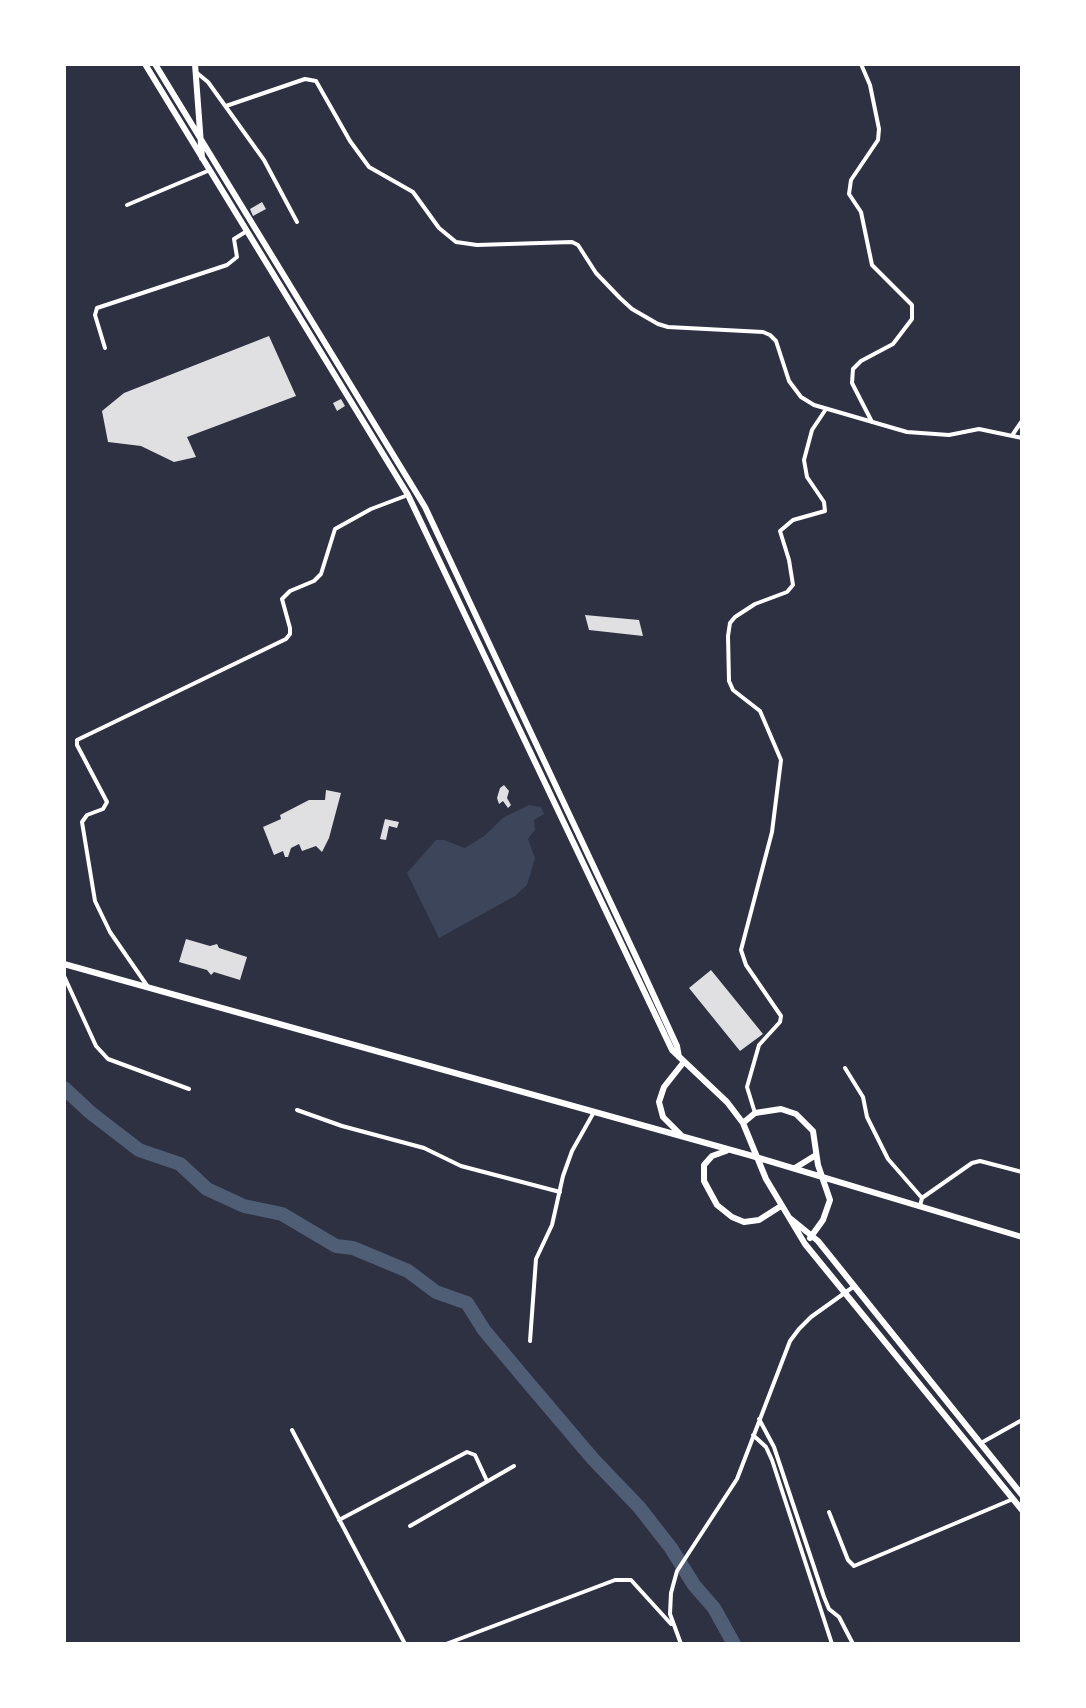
<!DOCTYPE html>
<html>
<head>
<meta charset="utf-8">
<style>
	body { margin:0 }
	#map { position:relative; width:1086px; height:1708px; overflow:hidden; background:#2d3142; font-family:"Libre Baskerville",serif }
	canvas { display:block }
	.frame { position:absolute; inset:0; border:66px solid #fff; pointer-events:none }
</style>
</head>
<body>
<div id="map">
<canvas width="1086" height="1708"></canvas>
<div class="frame"></div>
</div>
<script>
const context = document.querySelector('canvas').getContext('2d');
context.lineJoin = 'round';
function fillPath(path, color) { context.fillStyle = color; context.fill(path, 'evenodd'); }
const shape = rows => new Path2D(rows.map(r => 'M' + r).join(''));
function trace(path, color, width, dash) { context.strokeStyle = color; context.lineWidth = width; context.lineCap = dash ? 'butt' : 'round'; context.setLineDash(dash || []); context.stroke(path); }
fillPath(shape([
	[529,805,541,807,544,814,534,820,535,830,528,839,535,858,527,885,515,896,439,938,407,873,436,840,444,840,465,848,484,836,504,817]
]), '#3c4559');
trace(shape([
	[64,1088,91,1113,139,1150,180,1164,207,1189,244,1206,282,1214,336,1246,353,1248,408,1271,436,1292,467,1303,484,1330,520,1373,593,1459,639,1507,671,1548,694,1585,714,1608,734,1644]
]), '#4f5d75', 14);
fillPath(shape([
	[262,202,266,209,253,216,250,209],
	[269,336,296,396,187,437,196,457,174,462,141,446,108,442,102,411,124,393],
	[341,399,345,406,337,411,333,403],
	[585,615,639,620,643,636,589,630],
	[504,785,509,791,507,798,511,805,508,808,503,801,499,804,497,798,500,788],
	[326,790,341,793,329,838,322,852,316,846,302,851,299,844,291,848,288,857,285,857,283,851,274,855,263,827,281,819,280,815,309,800,325,800],
	[385,819,399,822,397,828,389,826,386,840,380,839],
	[186,939,210,946,217,944,219,948,247,957,240,980,214,972,211,975,207,970,179,962],
	[711,970,763,1034,740,1051,689,988]
]), '#e0e0e3');
trace(shape([
	[861,64,870,85,879,129,878,140,851,180,849,194,861,212,872,265,912,305,912,319,893,344,861,361,853,369,852,383,872,422],
	[197,73,208,82,264,160,297,222],
	[226,106,305,79,316,81,350,141,369,167,413,192,439,228,456,242,477,245,572,242,578,245,596,273,620,298,632,309,658,324,668,327,763,332,770,335,776,341,789,381,801,397,814,405,907,432,949,435,979,429,1022,438],
	[127,205,210,170],
	[105,348,95,315,97,308,227,265,237,257,234,239,247,231],
	[1013,434,1022,421],
	[64,976,96,1046,108,1059,189,1089],
	[148,987,110,932,95,901,82,822,87,815,103,809,107,802,77,745,77,740,286,639,290,634,290,628,282,599,290,591,314,581,321,574,335,529,371,509,408,495],
	[845,1068,863,1097,867,1117,888,1159,922,1198],
	[297,1110,342,1126,424,1148,461,1166,560,1192],
	[755,1113,747,1087,759,1045,780,1022,781,1016,746,965,741,950,772,832,781,760,760,711,733,690,729,681,728,636,730,623,735,617,755,604,787,592,793,585,789,560,780,531,793,520,825,511,824,502,807,477,804,460,812,430,826,409],
	[920,1206,922,1198,972,1163,980,1161,1022,1172],
	[530,1341,536,1259,552,1225,563,1176,572,1151,594,1112],
	[759,1419,774,1447,824,1597,829,1609,839,1617,853,1644],
	[292,1430,405,1644],
	[753,1435,766,1447,772,1460,832,1644],
	[981,1443,1022,1420],
	[829,1512,848,1560,854,1566,1013,1499],
	[339,1520,467,1452,475,1455,487,1481],
	[410,1526,514,1466],
	[446,1644,615,1580,631,1580,671,1624],
	[681,1644,670,1614,671,1593,677,1571,737,1479,790,1341,799,1329,811,1317,853,1287]
]), '#fff', 4);
trace(shape([
	[145,64,408,495,672,1050,727,1102,743,1123,766,1179,805,1244,1022,1510],
	[155,64,425,507,638,961,677,1046,679,1057],
	[195,64,202,158],
	[64,964,749,1155,1022,1237],
	[743,1123,755,1113,781,1109,796,1114,813,1131,818,1165,830,1200,823,1220,810,1238],
	[682,1136,663,1117,659,1102,664,1087,683,1063],
	[726,1151,712,1156,704,1165,704,1181,717,1205,732,1217,744,1222,759,1220,781,1206],
	[795,1168,816,1155],
	[791,1219,818,1241,1022,1495]
]), '#fff', 6);
</script>
</body>
</html>
